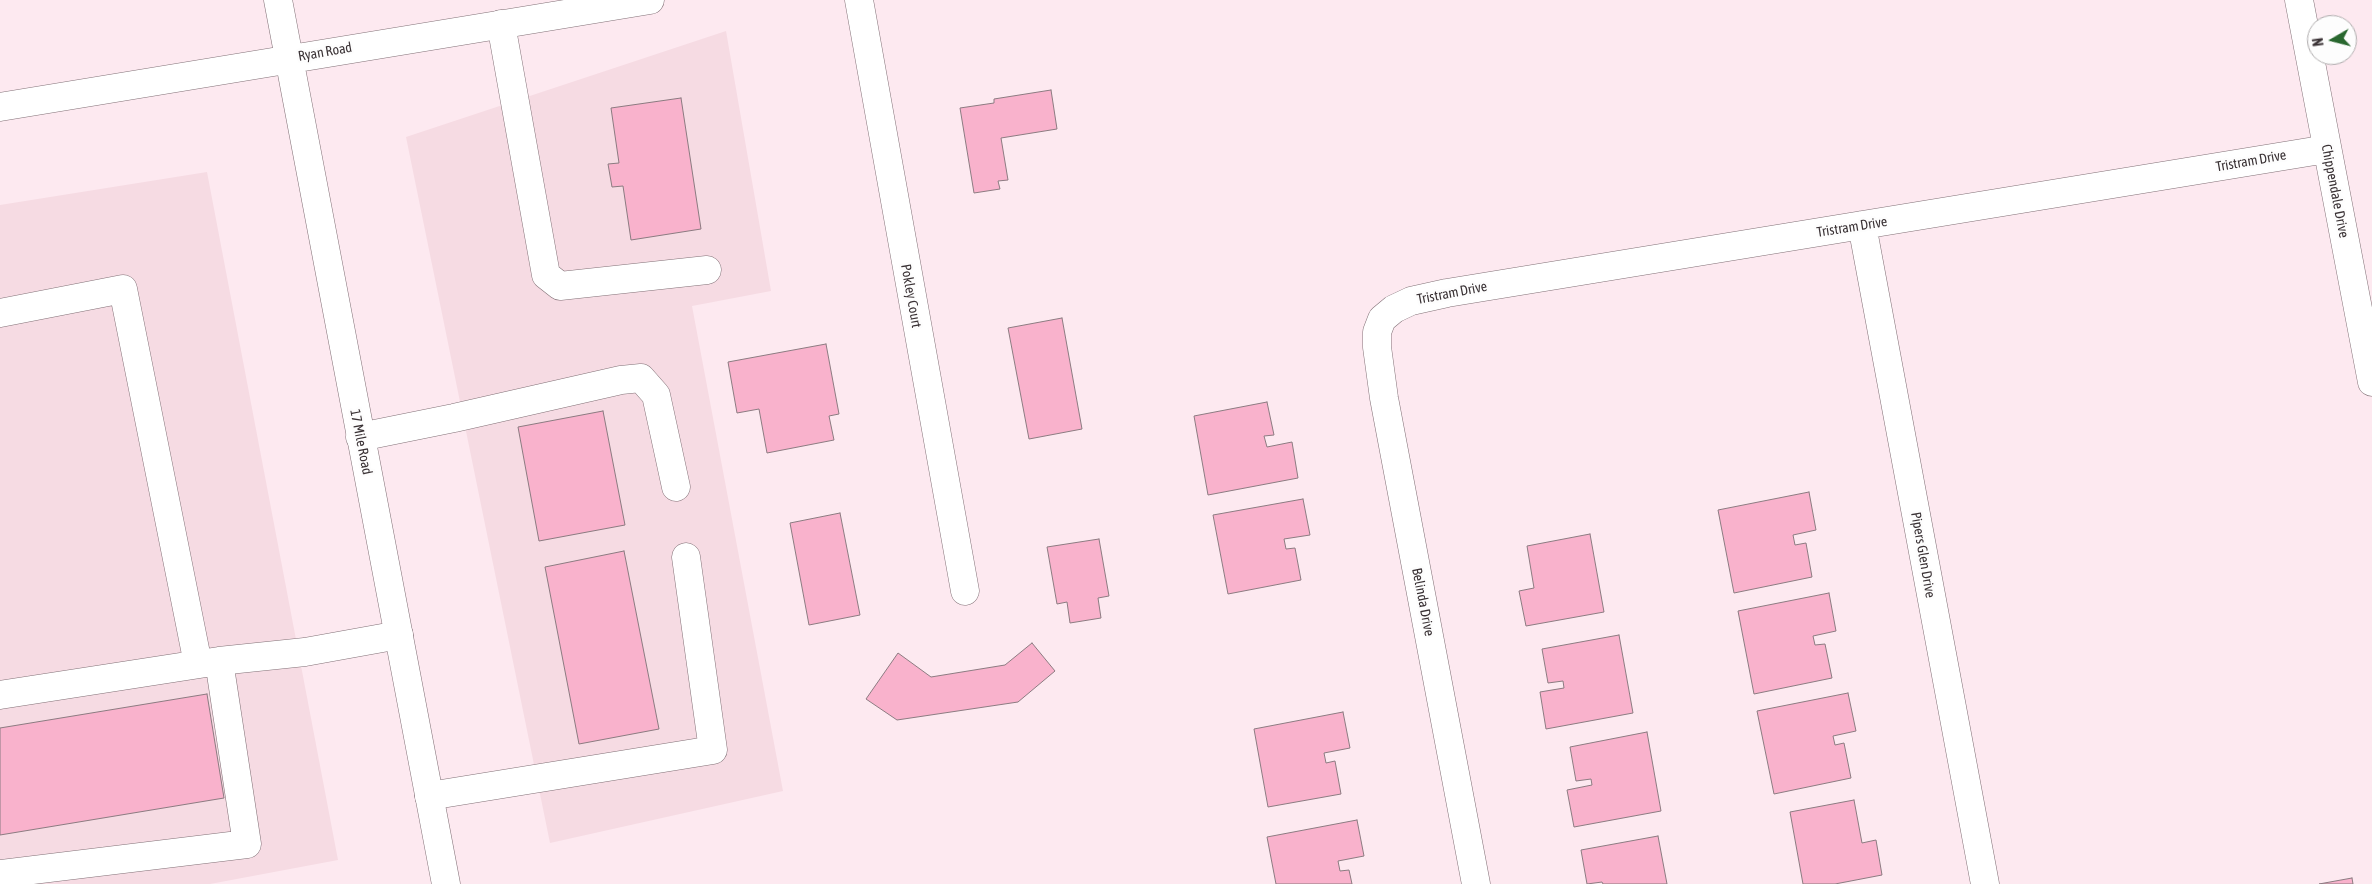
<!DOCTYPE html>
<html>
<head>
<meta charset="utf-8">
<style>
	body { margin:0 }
	#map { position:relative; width:2372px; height:884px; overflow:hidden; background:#fde9f0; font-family:"Asap Condensed",sans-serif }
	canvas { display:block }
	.north { position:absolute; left:2307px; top:15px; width:50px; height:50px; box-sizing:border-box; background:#fdfdfd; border:1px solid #afacad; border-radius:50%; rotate:262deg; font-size:14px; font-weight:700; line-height:20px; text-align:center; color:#3a3235 }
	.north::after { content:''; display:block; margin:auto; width:18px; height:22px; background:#29672f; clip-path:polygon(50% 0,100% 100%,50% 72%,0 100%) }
</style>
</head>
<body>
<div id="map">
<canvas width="2372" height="884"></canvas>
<div class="north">N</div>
</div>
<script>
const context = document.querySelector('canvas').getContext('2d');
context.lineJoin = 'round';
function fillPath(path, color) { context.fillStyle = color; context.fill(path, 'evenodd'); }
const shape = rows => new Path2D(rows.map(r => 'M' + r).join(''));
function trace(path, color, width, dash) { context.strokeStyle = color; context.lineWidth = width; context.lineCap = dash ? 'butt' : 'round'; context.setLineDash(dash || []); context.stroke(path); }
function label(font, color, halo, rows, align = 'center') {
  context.font = font + ' "Asap Condensed",sans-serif'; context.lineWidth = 5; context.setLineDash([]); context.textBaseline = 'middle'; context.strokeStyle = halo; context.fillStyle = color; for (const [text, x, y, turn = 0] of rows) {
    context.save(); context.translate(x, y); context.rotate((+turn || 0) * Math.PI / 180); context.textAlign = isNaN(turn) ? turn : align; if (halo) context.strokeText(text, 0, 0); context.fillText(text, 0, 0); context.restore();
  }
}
fillPath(shape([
	[726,31,771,291,692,306,783,791,550,843,406,137],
	[207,172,338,860,210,884,0,884,0,205]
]), '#f6dbe3');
const building = shape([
	[1051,90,1057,129,1001,138,1008,180,998,181,1000,189,974,193,960,108,994,103,994,99,1051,90],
	[681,98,701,229,631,240,623,186,612,187,608,164,619,163,611,108,681,98],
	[1062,318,1082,429,1029,439,1008,328,1062,318],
	[826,344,839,414,829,416,834,440,767,453,759,409,737,413,728,362,826,344],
	[1267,402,1274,435,1264,436,1267,447,1292,442,1298,478,1208,495,1194,416,1267,402],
	[603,411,625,525,539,541,518,427,603,411],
	[1809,492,1816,530,1793,535,1795,545,1806,543,1812,577,1734,593,1718,510,1809,492],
	[1303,499,1310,535,1284,539,1286,549,1295,548,1301,580,1228,594,1213,515,1303,499],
	[840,513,860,615,809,625,790,523,840,513],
	[1590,534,1604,612,1526,626,1519,591,1534,588,1527,546,1590,534],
	[1099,539,1109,596,1098,598,1101,618,1070,623,1067,602,1057,604,1047,547,1099,539],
	[624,551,659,729,579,744,545,567,624,551],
	[1829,593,1836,631,1813,636,1815,645,1825,644,1832,678,1754,694,1738,611,1829,593],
	[1619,635,1633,713,1546,729,1540,692,1564,688,1563,681,1548,683,1542,649,1619,635],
	[1032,643,1055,671,1018,702,897,720,866,699,898,653,931,677,1005,665,1032,643],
	[1848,693,1856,731,1833,736,1835,745,1844,743,1851,778,1774,794,1757,711,1848,693],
	[207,694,224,798,0,835,0,728,207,694],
	[1343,712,1350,748,1324,753,1326,763,1335,761,1341,794,1268,807,1254,729,1343,712],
	[1647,732,1661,811,1574,827,1567,790,1592,785,1591,779,1576,781,1570,747,1647,732],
	[1854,800,1862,843,1876,840,1882,875,1835,884,1803,884,1790,812,1854,800],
	[1357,820,1364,856,1338,861,1340,871,1349,870,1352,884,1276,884,1267,837,1357,820],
	[1658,836,1667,884,1603,884,1602,882,1587,884,1581,850,1658,836],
	[2352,878,2353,884,2319,884,2352,878]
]);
fillPath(building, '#f9b2cc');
trace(building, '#8c7b81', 1);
const minor = shape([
	[859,0,965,591],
	[2299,0,2372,382],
	[501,24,546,275,560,286,707,270],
	[1862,225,1985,884],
	[0,313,123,289,198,664],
	[360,437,454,418,621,380,641,378,656,395,676,487],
	[0,695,219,661,305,652,399,635],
	[429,796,713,750,686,557],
	[0,874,247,844,219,661],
	[1476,884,1384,398,1377,347,1377,332,1382,319,1394,309,1411,301,1447,293,2327,149]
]);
const major = shape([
	[278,0,446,884],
	[0,107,650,0]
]);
trace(minor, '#827177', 29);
trace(major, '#827177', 29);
trace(minor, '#fff', 28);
trace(major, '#fff', 28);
label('14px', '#3a3235', '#fdfdfd', [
	["Ryan Road",325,52,-10],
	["Tristram Drive",2251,161,-10],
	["Chippendale Drive",2335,191,79],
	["Tristram Drive",1852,227,-9],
	["Tristram Drive",1452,293,-11],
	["Pokley Court",911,296,80],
	["17 Mile Road",361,442,79],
	["Pipers Glen Drive",1923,555,80],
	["Belinda Drive",1423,602,79]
]);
</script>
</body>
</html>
